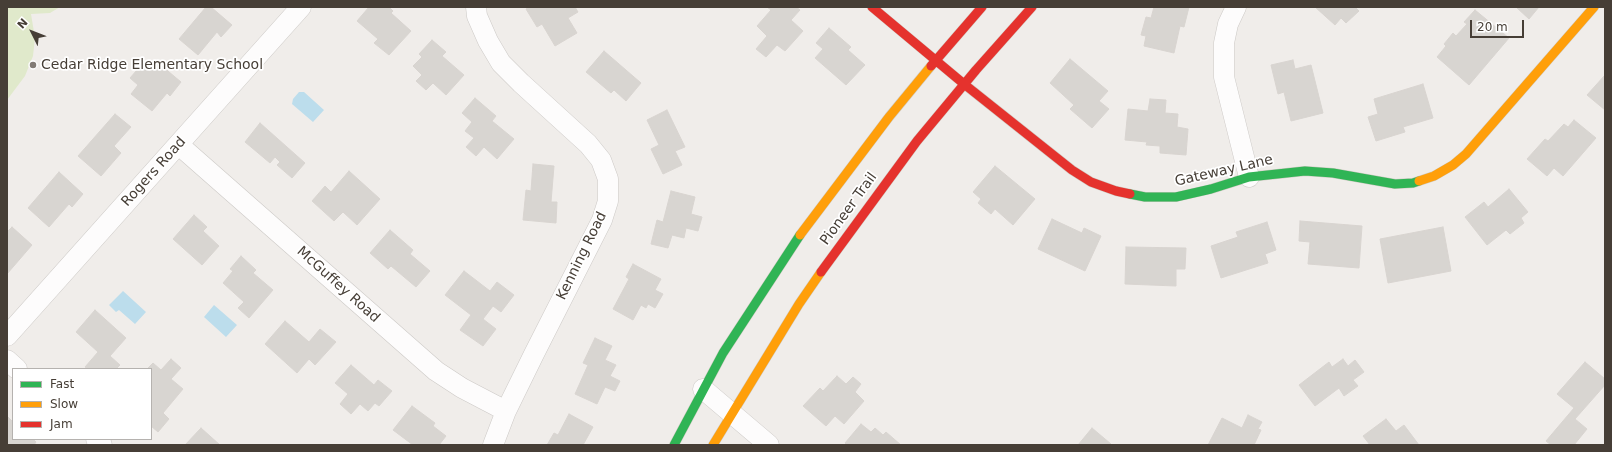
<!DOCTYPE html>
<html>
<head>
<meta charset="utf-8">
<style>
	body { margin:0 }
	#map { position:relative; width:1612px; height:452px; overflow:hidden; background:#f0edea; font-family:"DejaVu Sans",sans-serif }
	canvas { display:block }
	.frame { position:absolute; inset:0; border:8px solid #463e36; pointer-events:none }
	.legend { position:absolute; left:12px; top:368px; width:140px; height:72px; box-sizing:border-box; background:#fff; border:1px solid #b5b2af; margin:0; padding:5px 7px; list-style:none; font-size:12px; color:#463e36 }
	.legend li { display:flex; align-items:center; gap:8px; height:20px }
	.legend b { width:20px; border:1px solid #b5b2af }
	.north { position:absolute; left:12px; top:12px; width:40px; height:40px; -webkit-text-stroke:3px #fff; paint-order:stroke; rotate:312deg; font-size:11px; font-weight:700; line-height:16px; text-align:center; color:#463e36 }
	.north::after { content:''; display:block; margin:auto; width:14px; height:18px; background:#463e36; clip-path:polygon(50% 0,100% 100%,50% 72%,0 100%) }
	.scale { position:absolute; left:1470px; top:20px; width:54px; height:18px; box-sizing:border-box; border:2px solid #463e36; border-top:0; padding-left:5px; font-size:12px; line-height:14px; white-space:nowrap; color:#463e36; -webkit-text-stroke:3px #fff; paint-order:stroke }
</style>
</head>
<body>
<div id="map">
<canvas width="1612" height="452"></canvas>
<div class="frame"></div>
<ul class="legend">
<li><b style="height:5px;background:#30b455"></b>Fast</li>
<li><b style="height:5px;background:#ff9f0a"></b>Slow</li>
<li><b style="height:5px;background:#e5322d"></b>Jam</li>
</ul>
<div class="north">N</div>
<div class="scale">20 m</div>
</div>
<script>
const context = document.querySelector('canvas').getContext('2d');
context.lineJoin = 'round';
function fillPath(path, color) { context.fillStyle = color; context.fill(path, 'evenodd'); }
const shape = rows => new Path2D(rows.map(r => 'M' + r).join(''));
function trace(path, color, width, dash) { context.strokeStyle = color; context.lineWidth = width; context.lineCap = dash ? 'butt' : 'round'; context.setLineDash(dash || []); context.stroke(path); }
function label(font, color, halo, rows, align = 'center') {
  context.font = font + ' "DejaVu Sans",sans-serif'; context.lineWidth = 3.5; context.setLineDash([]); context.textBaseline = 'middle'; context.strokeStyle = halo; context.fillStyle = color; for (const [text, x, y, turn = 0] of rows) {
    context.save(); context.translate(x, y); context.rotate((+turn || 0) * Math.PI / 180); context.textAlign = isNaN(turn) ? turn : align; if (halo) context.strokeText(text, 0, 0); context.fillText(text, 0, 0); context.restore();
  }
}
fillPath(shape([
	[7,7,60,7,50,13,31,14,35,38,33,56,25,76,7,100]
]), '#e0e9cb');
fillPath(shape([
	[299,92,304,92,324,110,313,122,292,104,293,99],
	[123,291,146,312,135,324,119,310,116,312,109,305],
	[214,305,237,325,226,337,204,317]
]), '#bcddec');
const building = shape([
	[206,7,211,7,232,25,221,37,217,32,198,55,179,39,206,7],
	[369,7,389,7,393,11,391,13,411,31,389,55,374,43,378,39,357,21,369,7],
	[529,7,575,7,578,12,568,18,577,33,555,46,542,24,537,27,526,9,529,7],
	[767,7,796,7,800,10,791,20,803,31,785,51,777,45,766,57,756,49,767,36,757,26,771,10,767,7],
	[1154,7,1189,7,1184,27,1180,26,1174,53,1144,46,1146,36,1141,35,1146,17,1151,18,1154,7],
	[1315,7,1355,7,1359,11,1346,23,1341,18,1335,25,1315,7],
	[1516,7,1539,7,1529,19,1516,7],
	[1475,10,1509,38,1469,85,1437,57,1446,46,1444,44,1453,33,1456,36,1467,24,1464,22,1475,10],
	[829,28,851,47,848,50,865,65,846,85,815,58,823,49,816,43,829,28],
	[432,40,446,52,442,56,464,75,446,95,433,83,426,90,416,81,422,75,413,66,422,57,419,54,432,40],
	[604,51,641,83,626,101,614,90,611,93,586,72,604,51],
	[1070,59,1108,91,1099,101,1109,109,1092,128,1070,109,1074,105,1050,83,1070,59],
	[1293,60,1295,69,1311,65,1323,113,1291,121,1284,92,1278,94,1271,65,1293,60],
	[156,61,181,82,170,96,167,93,152,111,131,94,138,85,130,78,143,63,150,69,156,61],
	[1605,75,1605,110,1587,95,1605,75],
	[1423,84,1433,118,1403,127,1405,132,1376,141,1368,117,1378,114,1374,99,1423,84],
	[475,98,496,116,492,121,514,139,497,159,484,147,476,156,466,147,474,138,465,131,472,122,462,113,475,98],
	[1150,99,1166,100,1165,113,1178,114,1177,127,1188,129,1186,155,1160,153,1160,146,1146,145,1147,142,1125,140,1128,109,1148,111,1150,99],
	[667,110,685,147,675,151,682,165,663,174,651,149,659,145,647,120,667,110],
	[115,114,131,127,114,146,121,153,101,176,78,156,115,114],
	[1574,120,1596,138,1563,176,1554,168,1547,176,1527,159,1545,139,1548,141,1564,124,1568,127,1574,120],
	[260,123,305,163,292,178,277,165,280,162,275,157,270,163,245,142,260,123],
	[533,164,554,166,551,202,557,202,556,223,523,220,526,190,531,191,533,164],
	[995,166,1035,199,1013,225,995,209,991,214,978,203,981,199,973,192,995,166],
	[349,171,380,199,357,225,343,212,334,221,312,201,325,186,331,192,349,171],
	[59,172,83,194,72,207,69,204,49,227,28,208,59,172],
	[1509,189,1528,212,1521,218,1524,223,1510,234,1506,230,1487,245,1465,217,1484,202,1488,207,1509,189],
	[671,191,695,197,691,214,702,217,698,231,686,228,684,238,672,235,668,248,651,244,657,220,663,222,671,191],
	[194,215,207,227,203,231,219,246,202,265,173,239,194,215],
	[1052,219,1082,233,1084,228,1101,236,1085,271,1038,249,1052,219],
	[1300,221,1362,226,1359,268,1308,264,1310,242,1299,241,1300,221],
	[1267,222,1276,250,1265,254,1268,263,1221,278,1211,246,1238,237,1236,232,1267,222],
	[12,227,32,245,7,274,7,232,12,227],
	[1443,227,1451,271,1388,283,1380,239,1443,227],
	[390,230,413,250,410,254,430,271,416,287,391,266,388,269,370,253,390,230],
	[1126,247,1186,248,1185,269,1176,269,1176,286,1125,284,1126,247],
	[241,256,256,270,253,273,273,290,249,318,238,308,244,302,223,283,233,271,230,269,241,256],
	[633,264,661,279,655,290,663,294,655,308,648,304,646,308,641,305,633,320,613,309,629,279,626,277,633,264],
	[464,271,490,291,497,282,514,295,501,312,493,306,483,319,496,329,483,346,460,330,471,315,445,295,464,271],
	[95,310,126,338,110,356,120,365,116,369,88,369,85,367,98,352,76,332,95,310],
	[285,321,309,342,320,329,336,342,315,365,309,359,297,373,265,344,285,321],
	[595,338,612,346,605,360,616,365,610,376,620,381,615,391,605,387,597,404,575,394,588,365,583,363,595,338],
	[171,359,181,368,171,379,183,389,163,413,169,419,158,432,151,426,151,369,147,369,153,363,161,370,171,359],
	[1343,359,1348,366,1355,360,1364,372,1353,380,1358,386,1344,396,1339,388,1315,406,1299,385,1329,362,1332,367,1343,359],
	[1585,362,1605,379,1605,385,1575,419,1587,429,1574,445,1551,445,1546,441,1574,408,1557,394,1585,362],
	[351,365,374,385,378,380,392,391,379,406,375,403,368,411,360,404,351,414,340,404,348,394,335,383,351,365],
	[837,376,846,384,853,377,861,384,855,392,864,401,844,424,835,416,826,426,803,406,820,388,823,391,837,376],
	[412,406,435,423,433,426,446,436,439,445,413,445,393,430,412,406],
	[569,414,593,427,583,445,547,445,554,433,558,435,569,414],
	[1248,415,1262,422,1258,429,1261,430,1254,445,1208,445,1222,418,1242,428,1248,415],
	[7,416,13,422,13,439,33,439,36,442,34,445,7,445,7,416],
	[1386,419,1396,431,1404,425,1419,445,1370,445,1363,436,1386,419],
	[861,424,871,432,875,428,883,435,886,432,901,445,847,445,845,443,861,424],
	[201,428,220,445,185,445,201,428],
	[1092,428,1111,444,1110,445,1078,445,1092,428]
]);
fillPath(building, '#d8d5d1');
trace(building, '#d8d4d0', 1);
const street = shape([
	[476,7,477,16,488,41,501,63,521,83,588,144,601,160,608,179,608,201,602,220,534,354,506,411,493,445],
	[1236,7,1228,24,1224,43,1224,77,1249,177],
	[179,145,436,371,462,388,506,411],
	[7,336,301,7],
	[7,360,17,369],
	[703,389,769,445],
	[96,439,102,445]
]);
const fast = shape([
	[1130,194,1145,197,1176,197,1211,189,1249,177,1305,171,1333,173,1395,184,1413,183,1419,181],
	[674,445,723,353,800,235]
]);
const slow = shape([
	[1419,181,1434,176,1453,165,1466,154,1594,7],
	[800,235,889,117,931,66],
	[713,445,799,304,821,272]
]);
const jam = shape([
	[872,7,964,84,1072,170,1091,182,1116,191,1130,194],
	[931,66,982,7],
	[821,272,917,141,976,70,1032,7]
]);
trace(street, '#ccc9c6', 21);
trace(fast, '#cec9c1', 10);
trace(slow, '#cec9c1', 10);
trace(jam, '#cec9c1', 10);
trace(street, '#fdfcfc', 20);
trace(fast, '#30b455', 9);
trace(slow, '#ff9f0a', 9);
trace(jam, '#e5322d', 9);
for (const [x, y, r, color] of [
	[33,65,4,"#827b75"]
]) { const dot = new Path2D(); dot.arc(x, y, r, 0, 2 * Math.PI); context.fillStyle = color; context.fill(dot); trace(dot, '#fff', 1.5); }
label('14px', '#463e36', '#fff', [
	["Cedar Ridge Elementary School",41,65]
], 'left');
label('14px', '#463e36', '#fff', [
	["Gateway Lane",1224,171,-13],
	["Rogers Road",154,172,-48],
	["Pioneer Trail",849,209,-54],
	["Kenning Road",582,256,-64],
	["McGuffey Road",338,285,42]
]);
</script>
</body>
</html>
